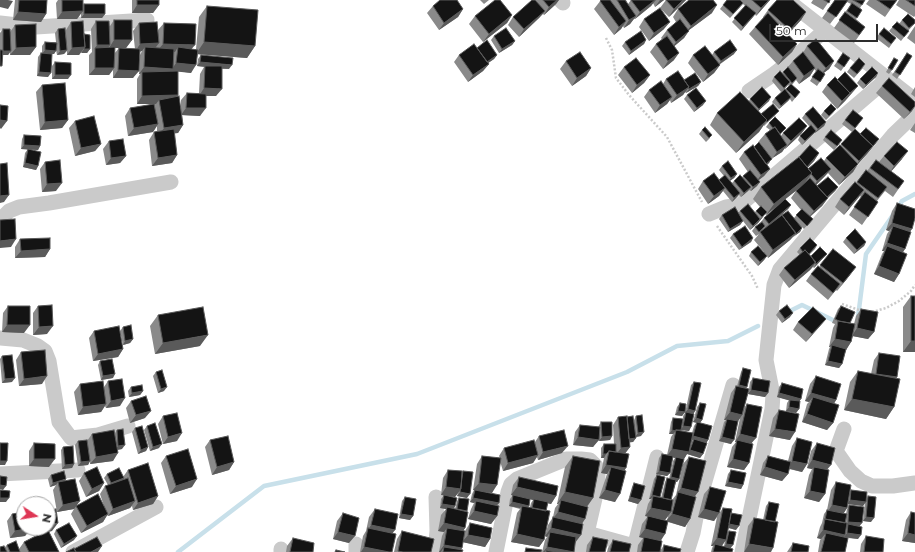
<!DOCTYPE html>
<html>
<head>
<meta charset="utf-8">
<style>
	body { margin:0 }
	#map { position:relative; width:915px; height:552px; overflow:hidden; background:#fff; font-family:Montserrat,sans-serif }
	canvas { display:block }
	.north { position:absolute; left:16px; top:496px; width:40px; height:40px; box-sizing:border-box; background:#fff; border:1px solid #ababab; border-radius:50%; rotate:102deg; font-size:11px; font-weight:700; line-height:16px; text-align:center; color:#2d2d2d }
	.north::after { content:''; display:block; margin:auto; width:14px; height:18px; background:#de3654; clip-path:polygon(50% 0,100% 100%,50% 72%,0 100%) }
	.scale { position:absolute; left:769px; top:24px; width:109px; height:18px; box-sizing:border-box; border:2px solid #2d2d2d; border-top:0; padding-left:5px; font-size:12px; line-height:14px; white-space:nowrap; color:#2d2d2d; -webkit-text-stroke:3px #fff; paint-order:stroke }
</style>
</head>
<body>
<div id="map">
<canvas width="915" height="552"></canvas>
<div class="north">N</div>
<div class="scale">50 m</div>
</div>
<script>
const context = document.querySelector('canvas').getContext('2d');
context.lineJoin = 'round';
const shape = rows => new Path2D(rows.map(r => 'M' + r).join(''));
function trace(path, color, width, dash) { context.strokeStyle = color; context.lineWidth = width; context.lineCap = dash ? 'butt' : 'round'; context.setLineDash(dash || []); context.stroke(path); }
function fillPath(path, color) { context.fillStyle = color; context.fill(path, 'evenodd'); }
trace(shape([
	[897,209,902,201,915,194],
	[786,313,802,305,837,322],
	[858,317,866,254,893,215],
	[178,552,264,486,417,454,627,372,677,346,728,341,758,326]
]), '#c8e0ea', 4.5);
trace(shape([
	[606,38,612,50,616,78,629,95,667,137,702,202],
	[717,226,752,276,758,289],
	[842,304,862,311],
	[872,312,886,308,899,301,911,291,915,285]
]), '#cacaca', 2.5, [2, 2]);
trace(shape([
	[560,0,563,3],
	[787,0,915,100],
	[0,23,36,27,147,20],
	[749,91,774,74,792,60,825,30],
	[709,214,726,207,740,205,887,79],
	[0,220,9,211,19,207,49,203,171,182],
	[0,338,23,340,38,346,45,351,49,361,59,422,71,438,98,435,128,426],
	[844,429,836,451,850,471,861,481,872,486,893,486,915,483],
	[0,474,78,470],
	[587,533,634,546],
	[281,549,281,552],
	[73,552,156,507],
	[356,552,356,544],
	[435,552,437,531,436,497],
	[496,552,508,492,511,484,517,479,566,459,581,459,590,460,596,466,598,475,596,494,587,533,580,552],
	[633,552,657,457],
	[687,552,693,533,699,502,733,385],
	[742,552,772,409,773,395,766,360,774,285,780,269,893,135,915,114]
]), '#cacaca', 15);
fillPath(shape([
	[15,0,47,0,46,14,41,22,13,20],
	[58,0,83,0,83,5,84,4,105,14,102,18,81,18,81,13,77,19,57,19,56,3],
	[132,0,159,0,159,5,153,13,132,13],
	[480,0,489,0,484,4],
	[531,0,559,0,556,4,544,15,543,14,539,18,519,37,508,25,513,17,532,0],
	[601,0,626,0,628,4,631,0,664,0,655,7,653,3,651,6,635,19,634,19,630,24,624,28,623,26,621,29,614,35,594,9],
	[666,0,686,0,669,17,660,8],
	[727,0,770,0,756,16,755,14,741,31,732,22,745,6,743,4,730,18,720,9],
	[813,0,830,0,823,10,811,3],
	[835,0,865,0,860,8,862,10,856,19,865,27,854,43,834,28,851,4,847,2,830,24,822,18],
	[869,0,897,0,885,17,866,4],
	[899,0,915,0,915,16,914,17,896,5],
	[207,6,255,46,247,58,197,54,191,73,178,71,178,96,181,111,181,100,187,93,199,93,200,74,204,67,197,66,198,59,201,55,229,69,222,69,216,96,206,96,200,116,182,115,183,125,178,133,174,133,177,155,172,163,152,166,149,140,154,132,157,131,157,126,153,132,128,136,125,116,130,108,154,104,137,104,137,79,140,74,139,74,140,55,142,51,140,52,133,78,113,78,113,70,109,75,89,75,89,55,92,52,91,29,96,21,110,26,114,20,132,40,126,48,115,48,114,54,119,48,135,49,133,31,139,23,158,35,158,30,164,23,192,49,196,49,199,17],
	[433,6,463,9,458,17,439,30,427,13],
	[678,9,712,13,689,30,684,38,674,46,674,60,663,69,650,52,656,44,662,39,661,38,667,30,676,22,673,17],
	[768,10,806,12,801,20,788,34,797,44,792,52,778,65,749,34,755,27,763,18,763,17],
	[512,15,507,23,483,42,469,24,475,16],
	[644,19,664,29,649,41,639,27],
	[902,20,915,20,915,23,908,31,909,31,901,41,889,31,897,22,899,24],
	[71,22,84,34,90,49,87,53,81,52,79,55,67,55,67,51,64,54,57,55,56,50,54,54,52,54,48,77,37,76,38,57,41,53,42,53,42,46,45,42,56,42,55,33,58,29,66,42,66,30],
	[15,25,36,47,30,55,10,55,10,52,8,55,3,55,0,50,0,33,3,29,10,32],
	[915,26,915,44,907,38],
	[879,34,896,38,889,48,876,38],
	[494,36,515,41,512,45,499,53,491,40],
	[646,40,644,44,629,55,622,46,625,42],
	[807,46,834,61,829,69,823,73,825,74,817,86,810,81,816,71,814,69,810,76,799,84,796,80,792,85,800,92,792,102,790,99,788,101,779,109,772,102,775,98,785,90,789,86,788,85,781,92,772,81,774,77,782,73,787,68,793,61,803,53],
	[477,48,497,55,494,59,488,63,489,64,483,71,468,82,454,62,459,55],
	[714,52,734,54,719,65,720,65,714,73,703,82,688,63,693,55,712,55],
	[843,53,850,58,841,71,834,66],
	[907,53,912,56,897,79,892,75],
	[894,58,892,70,889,74,886,72],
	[566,61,591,68,586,76,572,86,560,69],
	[55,62,68,79,52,79,52,66],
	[624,67,650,75,644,83,632,93,618,75],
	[850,68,863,68,854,78,847,72],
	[878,73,876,77,863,89,857,83,860,79],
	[666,79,701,82,698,86,686,93,685,92,683,95,671,103,670,100,667,104,655,113,644,97,649,90,663,84],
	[837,80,858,86,845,101,837,109,822,92,827,85],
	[42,85,68,120,62,128,40,130,36,92],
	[882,86,912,111,904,119,876,93],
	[915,87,915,97,911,94],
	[687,95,703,105,694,112,684,99],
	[750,99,769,101,758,111,761,114,776,114,764,126,764,125,759,132,736,153,710,125,717,113,749,101],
	[836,109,833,113,826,120,821,115,824,111],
	[805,114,826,122,824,126,815,133,815,132,802,145,798,140,800,136,810,127,802,118],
	[863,118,852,132,842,124,845,120],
	[75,121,101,144,95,151,75,156,69,128],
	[769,123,786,128,780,135,781,136,783,133,807,126,801,134,785,149,785,148,782,152,771,159,769,163,767,165,770,169,764,176,759,180,757,186,751,191,749,190,741,197,739,195,732,202,723,191,719,196,708,204,698,189,703,181,719,180,724,176,719,170,722,166,737,174,734,178,730,181,732,183,734,181,742,177,748,172,739,159,744,152,754,147,764,149,759,141,765,134,770,130,766,127],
	[915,123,915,133,910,130],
	[855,129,860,134,876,143,867,154,858,164,853,172,839,185,828,173,816,185,817,186,838,187,835,191,828,198,822,206,810,217,813,219,804,229,802,227,802,228,800,232,793,237,790,240,768,258,767,256,764,260,758,266,749,256,751,252,764,252,754,240,759,234,756,236,752,231,755,227,761,222,764,218,783,201,766,215,765,214,758,223,750,230,743,221,740,225,728,232,719,219,722,215,738,213,740,211,755,212,760,207,753,199,761,187,819,153,814,161,807,168,808,169,824,161,826,158,840,146],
	[796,191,791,198,801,210,794,218,777,219,788,209,791,205,785,199],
	[702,130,710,138,706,142,699,134],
	[24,135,40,146,38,150,21,149,22,139],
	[825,137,839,144,834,150,823,140],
	[109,141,126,156,120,163,106,165,103,149],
	[28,149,38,166,36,170,23,167,25,153],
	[884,156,902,159,891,171,904,181,893,197,885,191,877,201,878,202,862,225,849,215,861,197,860,196,844,215,835,207,840,199,856,183,866,170,867,171,876,160,879,162],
	[45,162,56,191,42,192,40,169],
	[897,203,910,232,903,252,899,274,894,282,874,274,882,254,884,251,882,251,887,234,889,231,886,230,892,211],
	[733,234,753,238,751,242,739,250,730,238],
	[846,238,866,242,864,246,854,254,843,242],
	[20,239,50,249,45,257,15,258,15,247],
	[817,245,815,249,809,255,811,256,824,257,814,268,813,267,810,270,789,288,779,275,784,268,800,255,797,252,800,248],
	[833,249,850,275,837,291,836,290,828,300,806,281,811,274,819,267],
	[911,296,915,352,903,352,903,307],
	[8,306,24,333,2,332,3,313],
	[38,306,47,334,33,335,33,313],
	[841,306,850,323,854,324,856,316,861,309,874,332,868,339,853,336,851,342,846,350,842,364,839,368,825,365,829,349,830,347,829,347,833,328,835,324,832,323,838,309],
	[779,311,790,317,782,323,776,315],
	[158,315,200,346,155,354,150,326],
	[826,319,820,326,806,342,793,330,798,322],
	[123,327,133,339,130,343,123,345,120,331],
	[94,331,123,349,118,357,93,361,89,338],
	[21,352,42,384,19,386,16,360],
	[879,353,897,377,896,378,894,407,886,419,844,410,850,382,858,371,871,374,874,360],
	[2,356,12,382,2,383,0,359],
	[100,361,113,378,101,380,98,365],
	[743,368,746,388,749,389,750,382,753,378,768,393,765,397,748,394,749,389,744,408,747,404,752,443,749,463,744,470,727,467,732,447,736,442,735,442,740,418,738,421,731,444,719,441,724,422,726,420,724,420,731,393,736,386,737,386,741,372],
	[156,372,164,391,158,393,153,376],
	[816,376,836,400,834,404,833,423,827,430,802,422,807,404,809,402,805,401,810,384],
	[108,381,120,406,106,408,105,406,101,412,78,415,74,392,80,384,104,387],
	[694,382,695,411,693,413,691,427,689,431,681,430,692,433,694,426,696,423,693,422,697,407,700,403,702,420,700,423,708,440,706,442,703,454,700,458,687,454,684,459,679,479,677,482,676,482,671,500,672,500,676,495,683,464,689,457,695,497,690,519,685,527,668,522,660,541,660,551,664,545,680,552,637,552,638,545,643,538,639,537,642,524,648,516,667,521,668,516,665,520,645,516,648,504,651,499,649,499,654,479,657,475,660,497,660,498,661,498,665,482,667,478,669,479,673,461,675,458,673,457,670,473,667,476,656,474,659,458,662,454,667,455,671,437,673,434,669,434,671,422,673,418,683,419,683,416,685,413,691,385],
	[782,383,801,399,799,401,799,409,796,413,786,411,787,403,789,400,777,397,779,387],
	[131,387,143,391,140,395,129,397,128,391],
	[131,401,145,418,130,423,126,408],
	[680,403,685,412,682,416,675,415,677,407],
	[779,410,790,440,769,436,773,418],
	[163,416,177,441,163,444,158,424],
	[636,416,641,436,636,437,636,438,633,442,629,442,630,447,625,453,625,471,615,502,599,498,607,474,601,473,604,458,601,458,601,448,604,444,614,444,613,425,618,417,634,420],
	[601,422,612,436,610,440,599,441,599,438,593,447,573,445,575,432,580,425,598,427],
	[147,426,159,448,150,451,144,430],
	[135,428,148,447,146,451,138,454,132,432],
	[117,430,122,449,118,450,113,461,90,464,90,461,88,465,78,466,75,445,78,441,87,441,92,434,115,433],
	[539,436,562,453,538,460,537,457,533,463,503,471,500,461,492,493,486,492,497,505,497,516,491,524,468,519,471,509,474,503,470,502,472,494,474,490,473,490,477,464,482,456,500,458,499,456,504,448,535,442],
	[797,438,807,464,802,472,789,469,788,474,782,481,760,475,763,463,768,456,788,461,792,446],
	[210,440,234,462,229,470,212,475,205,447],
	[34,443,49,467,29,466,29,451],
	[817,443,827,470,825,494,819,502,804,498,809,475,812,469,807,468,811,451],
	[63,447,74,464,72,468,62,469,61,450],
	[166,456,192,487,170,494,161,463],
	[573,456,593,498,587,507,582,523,575,543,574,552,542,552,545,540,547,537,545,536,548,525,553,517,555,508,558,504,557,504,565,467],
	[128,470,158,496,153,504,133,510,132,506,130,508,108,516,107,515,103,522,81,533,71,514,74,509,57,512,53,490,56,485,50,487,48,479,51,475,65,481,77,505,104,506,100,494,105,486,108,485,104,478,107,474,123,477],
	[448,470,462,472,463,471,467,498,457,496,458,493,455,497,449,496,455,506,454,509,455,509,457,501,459,498,467,511,465,528,463,531,463,538,465,531,470,523,490,539,485,547,463,542,462,548,460,550,462,552,439,552,442,536,444,532,438,531,441,515,446,509,440,508,441,499,444,495,441,495,443,478],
	[731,470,743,485,741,489,725,486,728,474],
	[84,473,104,483,99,491,86,497,79,481],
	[519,477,556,496,551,504,548,503,546,510,544,540,539,547,511,542,517,513,520,509,509,506,510,499,513,495,511,495,513,485],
	[530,499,533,500,531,503,530,507,528,507],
	[836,482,866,500,868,496,871,522,863,521,865,502,863,506,848,504,847,508,843,514,846,514,847,509,849,505,860,526,858,539,848,538,845,552,818,552,820,540,821,539,817,538,820,527,822,523,824,514,827,510,831,490],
	[634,483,641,500,638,504,628,501,632,487],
	[710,487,720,512,723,508,731,513,736,530,728,528,727,534,729,531,731,548,732,552,711,552,712,548,713,546,711,546,717,517,714,521,698,517,704,494],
	[725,541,724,546,722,546],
	[405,497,413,516,410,520,399,518,402,501],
	[769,502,775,522,744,552,748,526,754,518,763,520,766,506],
	[375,509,393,533,392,552,360,552,363,536,366,531,369,517],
	[911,512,915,513,915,543,902,541,906,520],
	[343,513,349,543,333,539,337,521],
	[12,514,24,528,48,528,52,531,49,532,59,552,0,552,7,545,19,549,24,542,42,532,27,534,25,536,10,538,7,521],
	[56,530,74,540,61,548,54,534],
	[402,531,431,552,394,552,397,539],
	[866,536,883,552,860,552,861,544],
	[593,537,605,552,586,552,587,545],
	[293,538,313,552,286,552,287,546],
	[613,540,629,552,607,552,608,548],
	[793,543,808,552,787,552]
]), '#8a8a8a');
fillPath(shape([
	[0,0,8,0,13,1,8,9,0,7],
	[557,0,559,0,556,4,544,15,549,7],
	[655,0,656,0,651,6,635,19,640,12],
	[660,0,664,0,655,7],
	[683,0,686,0,669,17,674,9],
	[769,0,770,0,756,16,761,8],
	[137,5,159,5,153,13,132,13],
	[717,5,712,13,685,33,691,26],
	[463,9,458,17,439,30,444,23],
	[83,11,77,19,57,19,62,12],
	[545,11,539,18,519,37,524,29],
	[18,12,46,14,41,22,13,20],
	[806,12,801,20,785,38,790,30],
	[756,13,753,17,741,31,743,27],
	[84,14,105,14,102,18,81,18],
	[512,15,507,23,483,42,489,34],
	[636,16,630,24,624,28,629,20],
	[626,21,621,29,614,35,619,27],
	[670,22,664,29,649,41,654,33],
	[689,31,684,38,671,49,676,42],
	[114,40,132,40,126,48,109,48],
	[646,40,644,44,629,55,631,51],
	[515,41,512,45,499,53,502,49],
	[204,42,255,46,247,58,196,54],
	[159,43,153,51,145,47,142,51,135,52,140,44],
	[163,44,195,45,189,52,178,47,175,52,157,51],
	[797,44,792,52,778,65,783,57],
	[97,45,110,45,105,52,95,48],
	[36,47,30,55,10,55,16,48],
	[85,47,79,55,67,55,72,48],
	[84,49,90,49,87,53,81,53],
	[45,50,56,51,54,54,42,54],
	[67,50,64,54,57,55,60,51],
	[737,50,734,54,718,65,721,61],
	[3,51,11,51,8,55,0,55],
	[679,53,674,60,663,69,668,61],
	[497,55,494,59,484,66,486,62],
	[834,61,829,69,820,76,826,68],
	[200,62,232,65,229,69,197,66],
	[176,63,196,65,191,73,172,71,168,76,142,72,140,74,139,74,144,67,172,69],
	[489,64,483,71,468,82,473,75],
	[720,65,714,73,703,82,708,74],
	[95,68,114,68,109,75,89,75],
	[591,68,586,76,572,86,577,78],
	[815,68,810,76,799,84,804,76],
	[118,70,139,71,133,78,113,78],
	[39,72,51,73,48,77,37,76],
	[878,73,876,77,863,89,866,85],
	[55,75,71,75,68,79,52,79],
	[650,75,644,83,632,93,637,85],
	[701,82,698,86,686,93,689,89],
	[790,82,787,86,781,92,784,88],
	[858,86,845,101,837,109,842,101],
	[689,87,683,95,671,103,677,95],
	[204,88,222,89,216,96,199,96],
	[178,95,173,103,159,100,156,104,137,104,142,96],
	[672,97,667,104,655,113,660,105],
	[771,97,769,101,756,113,759,109],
	[791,97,788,101,779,109,781,106],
	[706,101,703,105,694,112,697,108],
	[915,106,912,111,904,119,910,112],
	[186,108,206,108,200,116,181,115],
	[0,120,7,121,1,129,0,128],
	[68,120,62,128,40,130,45,122],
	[767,120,759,132,736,153,744,142],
	[826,122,824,126,815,133,818,129],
	[158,124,153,132,128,136,134,128],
	[183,125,178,133,158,136,164,128],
	[807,126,801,134,785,149,791,141],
	[816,131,802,145,805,141],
	[879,139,867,154,858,164,853,172,839,185,845,177,855,167,859,161],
	[101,144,95,151,75,156,81,148],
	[24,145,40,146,38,150,21,149],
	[787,145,782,152,771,159,769,163,762,168,765,164,772,159,777,152],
	[908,151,902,159,889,174,894,166],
	[819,153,814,161,801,175,806,167],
	[177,155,172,163,152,166,158,158],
	[126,156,120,163,106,165,111,158],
	[25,163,38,166,36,170,23,167],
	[770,169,764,176,756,182,761,175],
	[831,169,825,176,812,189,817,181],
	[812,173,804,184,766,215,774,204],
	[737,174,734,178,728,182,731,178],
	[760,182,757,186,751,191,753,187],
	[62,183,56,191,42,192,47,184],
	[751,187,748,191,741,197,744,193],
	[838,187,835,191,823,202,826,198],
	[725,188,719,196,708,204,714,196],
	[864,190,858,198,844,215,849,207],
	[740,193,737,197,732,202,734,198],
	[9,195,4,202,0,203,0,196],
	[828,198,822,206,808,218,814,211],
	[791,205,788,209,766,228,769,224],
	[767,212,758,223,750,230,753,226],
	[743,221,740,225,728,232,730,229],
	[892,223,912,229,907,236,893,226,889,231,886,230],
	[802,228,800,232,793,237],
	[796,233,790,240,768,258,773,250],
	[753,238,751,242,739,250,742,247],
	[16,239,11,247,0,248,0,241],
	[866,242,864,246,854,254,857,250],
	[887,243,905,249,900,257,887,246,884,251,882,251],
	[50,249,45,257,15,258,21,251],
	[827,254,824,257,814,268,816,264],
	[767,256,764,260,758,266,760,262],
	[816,262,810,270,789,288,795,280],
	[879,266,899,274,894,282,874,274],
	[856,267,850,275,837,291,843,283],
	[793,313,790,317,782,323,785,319],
	[826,319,820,326,806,342,812,334],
	[7,325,30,325,24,333,2,332],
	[53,326,47,334,33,335,39,327],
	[857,328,874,332,868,339,852,336],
	[208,335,200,346,155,354,163,343],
	[133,339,130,343,123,345,125,341],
	[835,339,851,342,846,350,831,347,832,345,830,347,829,347],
	[911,341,915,341,915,352,903,352],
	[123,349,118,357,93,361,98,354],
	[828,361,842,364,839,368,825,365],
	[115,374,113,378,101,380,103,376],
	[876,374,897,377,891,385,870,381],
	[47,376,42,384,19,386,24,379],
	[15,378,12,382,2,383,5,379],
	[739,385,747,387,744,391,736,389],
	[167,387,164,391,158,393,161,389],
	[751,390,768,393,765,397,748,394],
	[143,391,140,395,129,397,132,393],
	[779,393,801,399,798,403,777,397],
	[811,393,836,400,831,408,813,397,809,402,805,401],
	[125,398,120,406,106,408,111,401],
	[852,399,894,407,886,419,844,410],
	[106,404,101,412,78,415,83,407],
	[789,407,799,409,796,413,786,411],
	[688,409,695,411,693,415,685,413],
	[151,411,145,418,130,423,136,415],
	[678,411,685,412,682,416,675,415],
	[730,412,742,415,737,423,727,419,726,420,724,420],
	[807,414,833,423,827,430,802,422],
	[696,418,702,420,700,423,693,422],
	[683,426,691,427,689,431,681,430],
	[775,429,795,432,790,440,769,436],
	[672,430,676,431,673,434,669,434],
	[644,432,641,436,635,437,638,433],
	[182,433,177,441,163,444,168,437],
	[740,434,756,438,750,445,737,440,736,442,735,442],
	[612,436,610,440,599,441,602,437],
	[693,436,708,440,706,444,694,439,693,440,690,439],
	[578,437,599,440,593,447,573,445],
	[722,437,734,440,731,444,719,441],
	[636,438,633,442,626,443,629,439],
	[162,444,159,448,150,451,153,447],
	[125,445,122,449,115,450,118,446],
	[568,446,562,453,538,460,543,452],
	[148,447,146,451,138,454,141,450],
	[630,447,624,455,615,456,621,448],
	[672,449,689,452,690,450,703,454,700,458,687,454,684,459,676,457,675,458,667,456],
	[118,453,113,461,90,464,96,457],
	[603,454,606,454,604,458,601,458],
	[538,455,533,463,503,471,508,463],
	[34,459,55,459,49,467,29,466],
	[733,459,749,463,744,470,727,467],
	[812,460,831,465,825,472,814,467,812,469,807,468],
	[0,461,7,461,5,465,0,465],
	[90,461,88,465,78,466,81,462],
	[792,461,807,464,802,472,787,468],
	[234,462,229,470,212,475,217,467],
	[74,464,72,468,62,469,65,465],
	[606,465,626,468,621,476,611,467,607,474,601,473],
	[765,467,788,474,782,481,760,475],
	[659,471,670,473,667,476,656,474],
	[671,477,679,479,677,482,668,480],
	[124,478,121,482,108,487,111,483],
	[66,479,63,483,58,482,56,485,50,487,53,483],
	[197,479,192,487,170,494,176,486],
	[728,482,743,485,741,489,725,486],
	[104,483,99,491,86,497,92,489],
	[479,483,497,485,492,493,473,490],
	[0,485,6,486,3,490,0,489],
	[446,487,461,489,455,497,441,495],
	[517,487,556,496,551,504,511,495],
	[681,488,698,492,693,499,678,492],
	[605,490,620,494,615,502,599,498],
	[810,491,825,494,819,502,804,498],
	[460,492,470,494,467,498,457,496],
	[565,492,593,498,585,509,561,500,558,504,557,504],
	[652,495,660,497,657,501,653,496,651,499,649,499],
	[158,496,153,504,133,510,138,503],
	[630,497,641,500,638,504,628,501],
	[0,498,9,498,6,502,0,502],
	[473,498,499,503,496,507,476,501,474,503,470,502],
	[850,500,866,502,863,506,847,504],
	[80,501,74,509,57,512,63,505],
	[135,501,130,508,108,516,113,509],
	[512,502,529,506,526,510,522,506,520,508,509,506],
	[442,504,455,506,453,510,447,507,446,509,440,508],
	[832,505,847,508,842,516,827,513],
	[651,508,671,512,665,520,645,516],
	[704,509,719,513,714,521,698,517],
	[474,511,497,516,491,524,468,519],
	[558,512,585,519,580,527,552,520],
	[108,514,103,522,81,533,87,526],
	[401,514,413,516,410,520,399,518],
	[672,514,690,519,685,527,666,521],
	[866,517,874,518,871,522,863,521],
	[848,522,862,523,859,527,848,524,847,526,845,525],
	[58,523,52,531,27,534,31,528,48,528,48,525],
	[444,523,465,528,460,536,447,528,444,532,438,531],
	[728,523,739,526,736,530,726,527],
	[371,525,395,530,389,538,368,530],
	[30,528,25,536,10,538,15,531],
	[551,528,581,535,575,543,550,532,547,537,545,536],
	[645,529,665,534,660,542,639,537],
	[823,530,845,535,840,542,826,533,821,539,817,538],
	[338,532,355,536,349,543,333,539],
	[847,533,861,535,858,539,844,537],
	[908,533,915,535,915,543,902,541],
	[517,534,544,540,539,547,511,542],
	[468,535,490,539,485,547,462,542],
	[77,536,74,540,61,548,64,544],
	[717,538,726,540,720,548,715,544,713,546,711,546],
	[726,544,733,545,730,549,723,548],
	[749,544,773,548,771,552,744,552],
	[444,545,462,548,459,552,444,547,441,552,439,552],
	[102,546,98,552,91,552],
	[364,547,389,552,361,552],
	[547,547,574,552,546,552,546,550,545,552,543,552]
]), '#5a5a5a');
const building = shape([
	[19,0,47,0,46,14,18,12,19,0],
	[62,0,83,0,83,11,62,12,62,0],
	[137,0,159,0,159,5,137,5,137,0],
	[440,0,457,0,463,9,444,23,433,6,440,0],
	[495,0,500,0,512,15,489,34,475,16,495,0],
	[532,0,535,0,545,11,524,29,513,17,532,0],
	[543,0,557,0,549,7,543,0],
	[601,0,610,0,626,21,619,27,600,1,601,0],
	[617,0,625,0,636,16,629,20,617,0],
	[631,0,655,0,640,12,631,0],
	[666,0,683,0,674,9,666,0],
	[689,0,713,0,717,5,691,26,678,9,689,0],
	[727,0,740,0,743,3,733,14,723,5,727,0],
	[752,0,769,0,761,8,752,0],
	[777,0,793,0,806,12,790,30,768,10,777,0],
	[824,0,830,0,829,3,824,0],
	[835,0,848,0,836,17,827,11,835,0],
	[853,0,865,0,862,5,853,0],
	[877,0,897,0,890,9,877,0],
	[906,0,915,0,915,6,906,0],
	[852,3,862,10,857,18,847,11,852,3],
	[84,4,105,4,105,14,84,14,84,4],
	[746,5,756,13,743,27,734,18,746,5],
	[207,6,258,10,255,46,204,42,207,6],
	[660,8,670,22,654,33,644,19,660,8],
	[845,12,865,27,859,35,839,20,845,12],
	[768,13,797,44,783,57,755,27,768,13],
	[908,14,915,20,915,23,909,28,902,20,908,14],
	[680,19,689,31,676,42,667,30,680,19],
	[114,20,132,20,132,40,114,40,114,20],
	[83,21,85,47,72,48,71,22,83,21],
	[96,21,109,21,110,45,97,45,96,21],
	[157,22,159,43,140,44,139,23,157,22],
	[897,22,909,31,904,37,892,27,897,22],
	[164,23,196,24,195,45,163,44,164,23],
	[36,24,36,47,16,48,15,25,36,24],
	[65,28,67,50,60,51,58,29,65,28],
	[506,28,515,41,502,49,494,36,506,28],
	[884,28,896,38,891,44,879,34,884,28],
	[3,29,10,29,11,51,3,51,3,29],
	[641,31,646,40,631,51,625,42,641,31],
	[84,34,90,35,90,49,84,49,85,47,84,34],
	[667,36,679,53,668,61,656,44,667,36],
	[816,39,834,61,826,68,807,46,816,39],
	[487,40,497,55,487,62,477,48,487,40],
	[730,40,737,50,721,61,714,52,730,40],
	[45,42,57,43,56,51,45,50,45,42],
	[474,44,489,64,473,75,459,55,474,44],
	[705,46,720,65,708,74,693,55,705,46],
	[115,47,114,68,95,68,95,48,115,47],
	[145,47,174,49,173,69,144,67,145,47],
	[178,47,198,50,196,65,176,63,178,47],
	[119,48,140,49,139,71,118,70,119,48],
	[0,50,3,50,2,66,0,66,0,50],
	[580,52,591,68,577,78,566,61,580,52],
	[803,52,815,68,804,76,793,61,803,52],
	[41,53,52,54,51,73,39,72,41,53],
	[843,53,850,58,844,67,837,62,843,53],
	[907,53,912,56,900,75,895,72,907,53],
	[201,55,233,58,232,65,200,62,201,55],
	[636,58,650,75,637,85,624,67,636,58],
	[859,58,865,64,857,74,850,68,859,58],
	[894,58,898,60,892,70,888,68,894,58],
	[55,62,71,63,71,75,55,75,55,62],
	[205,66,222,66,222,89,204,88,205,66],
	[788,67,797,78,792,83,783,72,788,67],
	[872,67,878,73,866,85,860,79,872,67],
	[818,69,825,74,820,82,812,77,818,69],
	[178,71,178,95,142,96,142,72,178,71],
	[678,71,689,87,677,95,666,79,678,71],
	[780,71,790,82,784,88,774,77,780,71],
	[845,72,858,86,850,93,837,80,845,72],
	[695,73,701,82,689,89,688,88,689,87,684,80,695,73],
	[835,77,850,93,842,101,827,85,835,77],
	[889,78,915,102,915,106,910,112,882,86,889,78],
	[661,81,672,97,660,105,649,90,661,81],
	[65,83,68,120,45,122,42,85,65,83],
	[791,84,800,92,795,98,786,89,791,84],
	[762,87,771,97,759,109,750,99,762,87],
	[696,88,706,101,697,108,687,95,696,88],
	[785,89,791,97,781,106,775,98,785,89],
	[740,92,767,120,744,142,717,113,740,92],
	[187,93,206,94,206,108,186,108,187,93],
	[179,96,183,125,164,128,159,100,179,96],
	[154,104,158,124,134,128,130,108,154,104],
	[773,104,779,111,767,122,766,121,767,120,761,114,773,104],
	[831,104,836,109,829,116,824,111,831,104],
	[0,105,8,106,7,121,0,120,0,105],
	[813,107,826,122,818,129,805,114,813,107],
	[853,110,863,118,855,128,845,120,853,110],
	[94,116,101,144,81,148,75,121,94,116],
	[775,117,786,128,780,134,775,127,773,128,769,123,775,117],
	[799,118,807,126,791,141,783,133,799,118],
	[811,125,816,131,805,141,800,136,811,125],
	[705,127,712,135,709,138,702,130,705,127],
	[775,127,787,145,777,152,765,134,775,127],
	[866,128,879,139,873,146,860,134,866,128],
	[174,129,177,155,158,158,154,132,174,129],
	[855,129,873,146,859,161,841,144,855,129],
	[831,130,842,140,837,146,825,137,831,130],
	[24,135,41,136,40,146,24,145,24,135],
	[123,139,126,156,111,158,109,141,123,139],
	[759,142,772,159,766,164,754,147,759,142],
	[897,142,908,151,894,166,884,156,897,142],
	[753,145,770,169,761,175,744,152,753,145],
	[810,145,819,153,807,167,799,157,810,145],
	[840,145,858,164,845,177,826,158,840,145],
	[28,149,41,152,38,166,25,163,28,149],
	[799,157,812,173,774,204,761,187,799,157],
	[821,158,831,169,817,181,811,174,812,173,808,169,821,158],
	[60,160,62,183,47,184,45,162,60,160],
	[876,160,904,181,898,189,870,168,876,160],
	[728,161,737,174,731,178,722,166,728,161],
	[7,163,9,195,0,196,0,164,7,163],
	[750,170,760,182,753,187,743,176,750,170],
	[866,170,887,187,878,198,857,182,866,170],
	[714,173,725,188,714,196,703,181,714,173],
	[725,175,740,193,734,198,719,180,725,175],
	[740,175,751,187,744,193,734,181,740,175],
	[828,177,838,187,827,197,817,186,828,177],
	[810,178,828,198,814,211,796,191,810,178],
	[855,182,864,190,849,207,840,199,855,182],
	[865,192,878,202,868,217,854,207,865,192],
	[785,199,791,205,769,224,764,218,785,199],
	[897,203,915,209,915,218,912,229,892,223,897,203],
	[748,204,760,219,753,226,740,211,748,204],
	[761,206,767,212,762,217,756,211,761,206],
	[735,207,743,221,730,229,722,215,735,207],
	[802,209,813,219,807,226,796,215,802,209],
	[788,211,802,228,796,234,782,215,788,211],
	[782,215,796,233,773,250,760,232,782,215],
	[15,219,16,239,0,241,0,220,15,219],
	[762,222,765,226,759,232,755,227,762,222],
	[745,226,753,238,742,247,733,234,745,226],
	[893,226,911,232,905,249,887,243,893,226],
	[855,229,866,242,857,250,846,238,855,229],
	[50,238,50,249,21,251,20,239,50,238],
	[810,238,817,245,809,254,805,250,803,252,800,248,810,238],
	[758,246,767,256,760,262,751,252,758,246],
	[887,246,907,254,899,274,879,266,887,246],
	[820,247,827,254,816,264,811,256,820,247],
	[833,249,856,267,843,283,820,265,833,249],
	[805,250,816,262,795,280,784,268,805,250],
	[818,266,840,284,833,293,811,274,818,266],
	[911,296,915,296,915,341,911,341,911,296],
	[52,305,53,326,39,327,38,306,52,305],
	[787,305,793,313,785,319,779,311,787,305],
	[8,306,30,306,30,325,7,325,8,306],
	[841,306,855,312,850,323,839,321,835,319,841,306],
	[203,307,208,335,163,343,158,315,203,307],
	[813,307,826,319,812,334,798,322,813,307],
	[861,309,878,312,874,332,857,328,861,309],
	[838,321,855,324,851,342,835,339,838,321],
	[131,325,133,339,125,341,123,327,131,325],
	[119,326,123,349,98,354,94,331,119,326],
	[832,345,846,349,842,364,828,361,832,345],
	[45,350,47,376,24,379,21,352,45,350],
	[879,353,900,356,897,377,876,374,879,353],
	[12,355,15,378,5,379,2,356,12,355],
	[112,359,115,374,103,376,100,361,112,359],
	[743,368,751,370,747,387,739,385,743,368],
	[162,370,167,387,161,389,156,372,162,370],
	[858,371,900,379,894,407,852,399,858,371],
	[816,376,841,384,836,400,811,393,816,376],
	[753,378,770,381,768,393,751,390,753,378],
	[122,379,125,398,111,401,108,381,122,379],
	[103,381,106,404,83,407,80,384,103,381],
	[694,382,701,383,695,411,688,409,694,382],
	[782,383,803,389,801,399,779,393,782,383],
	[142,385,143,391,132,393,131,387,142,385],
	[736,386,749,389,742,415,730,412,736,386],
	[146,396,151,411,136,415,131,401,146,396],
	[813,397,839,405,833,423,807,414,813,397],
	[790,400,800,401,799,409,789,407,790,400],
	[680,403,686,404,685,412,678,411,680,403],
	[700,403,706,404,702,420,696,418,700,403],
	[747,404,762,407,756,438,740,434,747,404],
	[779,410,799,414,795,432,775,429,779,410],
	[686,412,694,414,691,427,683,426,686,412],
	[177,413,182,433,168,437,163,416,177,413],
	[642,415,644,432,638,433,636,416,642,415],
	[627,416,630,447,621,448,618,417,627,416],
	[633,416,636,438,629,439,627,417,633,416],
	[673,418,683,419,681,430,676,430,676,431,672,430,673,418],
	[727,419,738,421,734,440,722,437,727,419],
	[601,422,612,422,612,436,602,437,601,422],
	[697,422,712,426,708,440,693,436,697,422],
	[155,423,162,444,153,447,147,426,155,423],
	[580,425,600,427,599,440,578,437,580,425],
	[142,426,148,447,141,450,135,428,142,426],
	[123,429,125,445,118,446,117,430,123,429],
	[114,430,118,453,96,457,92,434,114,430],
	[564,430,568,446,543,452,539,436,564,430],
	[676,430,693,433,689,452,672,449,676,430],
	[228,436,234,462,217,467,210,440,228,436],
	[797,438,812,442,807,464,792,461,797,438],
	[694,439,707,443,703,454,690,450,694,439],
	[87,440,90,461,81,462,78,441,87,440],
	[534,440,538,455,508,463,504,448,534,440],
	[737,440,753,444,749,463,733,459,737,440],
	[0,443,8,443,7,461,0,461,0,443],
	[34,443,55,444,55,459,34,459,34,443],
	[817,443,835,448,831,465,812,460,817,443],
	[604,444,616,444,616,452,609,451,606,454,603,454,604,444],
	[73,446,74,464,65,465,63,447,73,446],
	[188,449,197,479,176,486,166,456,188,449],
	[609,451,629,454,626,468,606,465,609,451],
	[662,454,673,456,670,473,659,471,662,454],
	[482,456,501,458,497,485,479,483,482,456],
	[573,456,600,461,593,498,565,492,573,456],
	[768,456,791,462,788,474,765,467,768,456],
	[676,457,684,459,679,479,671,477,676,457],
	[689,457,706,461,698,492,681,488,689,457],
	[148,463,158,496,138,503,128,470,148,463],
	[97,467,104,483,92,489,84,473,97,467],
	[611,467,626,471,620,494,605,490,611,467],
	[814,467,829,470,825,494,810,491,814,467],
	[119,468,124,478,111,483,107,474,119,468],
	[448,470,462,471,461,489,446,487,448,470],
	[731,470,746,473,743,485,728,482,731,470],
	[64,471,66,479,53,483,51,475,64,471],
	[463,471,473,472,470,494,460,492,463,471],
	[657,475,665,477,660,497,652,495,657,475],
	[0,476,7,477,6,486,0,485,0,476],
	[519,477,558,486,556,496,517,487,519,477],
	[128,478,135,501,113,509,105,486,128,478],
	[667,478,676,480,671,500,663,498,667,478],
	[75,479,80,501,63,505,58,482,75,479],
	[836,482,851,485,847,508,832,505,836,482],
	[634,483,645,486,641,500,630,497,634,483],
	[710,487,726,491,719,513,704,509,710,487],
	[0,490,10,491,9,498,0,498,0,490],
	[475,490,500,495,499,503,473,498,475,490],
	[851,490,867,492,866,502,850,500,851,490],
	[678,492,696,497,690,519,672,514,678,492],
	[98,494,108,514,87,526,76,506,98,494],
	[444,495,457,498,455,506,442,504,444,495],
	[513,495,530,499,529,506,512,502,513,495],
	[653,496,673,500,671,512,651,508,653,496],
	[868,496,876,497,874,518,866,517,868,496],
	[405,497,416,499,413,516,401,514,405,497],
	[459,498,469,499,467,511,457,509,459,498],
	[534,499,548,502,546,511,532,508,534,499],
	[561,500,588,507,585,519,558,512,561,500],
	[476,501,499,506,497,516,474,511,476,501],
	[769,502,779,504,775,522,765,520,769,502],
	[849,505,864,507,862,523,848,522,849,505],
	[522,506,550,511,544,540,517,534,522,506],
	[447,507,468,512,465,528,444,523,447,507],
	[723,508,732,509,726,540,717,538,723,508],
	[56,509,58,523,48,525,48,510,56,509],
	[375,509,398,514,395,530,371,525,375,509],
	[827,510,847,514,845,523,825,519,825,520,827,510],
	[24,512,24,528,30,528,15,531,12,514,24,512],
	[911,512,915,513,915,535,908,533,911,512],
	[343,513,359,518,355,536,338,532,343,513],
	[731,513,742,515,739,526,729,524,731,513],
	[648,516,668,521,665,534,645,529,648,516],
	[553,517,583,524,581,535,551,528,553,517],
	[754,518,778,522,773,548,749,544,754,518],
	[825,519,847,523,845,535,823,530,825,519],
	[69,523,77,536,64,544,56,530,69,523],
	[470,523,492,528,490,539,468,535,470,523],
	[848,524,862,527,861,535,847,533,848,524],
	[368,528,396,534,392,552,389,552,364,547,368,528],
	[447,528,465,531,462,548,444,545,447,528],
	[48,530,59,552,29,552,24,542,48,530],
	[402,531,434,539,431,552,403,552,398,551,402,531],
	[729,531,736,532,733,545,726,544,729,531],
	[550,532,576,537,574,552,547,547,550,532],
	[826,533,848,538,845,552,821,552,826,533],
	[866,536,884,539,883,552,864,552,866,536],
	[97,537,102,546,91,552,76,552,74,549,97,537],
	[593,537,608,540,605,552,589,552,593,537],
	[644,537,662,541,660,552,641,552,644,537],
	[293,538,314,543,313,552,290,552,293,538],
	[613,540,631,544,629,552,610,552,613,540],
	[16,541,20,552,10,552,7,545,16,541],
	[793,543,809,546,808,552,791,552,793,543],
	[715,544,733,549,732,552,713,552,715,544],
	[664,545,681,549,680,552,663,552,664,545],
	[4,546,7,552,0,552,0,547,4,546],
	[444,547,463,550,462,552,443,552,444,547],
	[74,548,76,552,66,552,74,548],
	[526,548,542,550,541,552,525,552,526,548],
	[336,550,345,552,335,552,336,550],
	[546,550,556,552,546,552,546,550]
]);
fillPath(building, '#141414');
trace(building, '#5a5a5a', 1);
</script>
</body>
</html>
